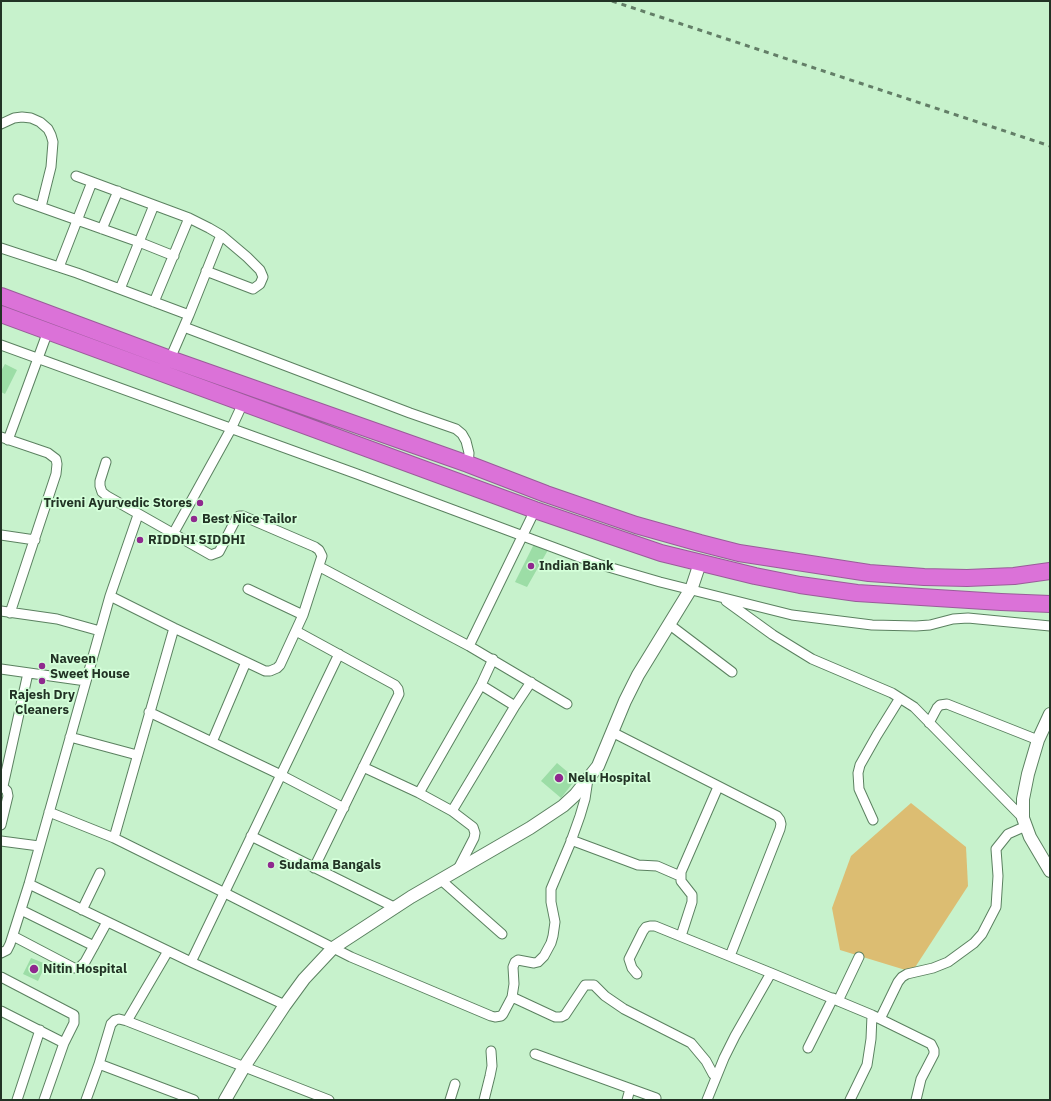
<!DOCTYPE html>
<html>
<head>
<meta charset="utf-8">
<style>
	body { margin:0 }
	#map { position:relative; width:1051px; height:1101px; overflow:hidden; background:#c7f2cc; font-family:"IBM Plex Sans",sans-serif }
	canvas { display:block }
	.frame { position:absolute; inset:0; border:2px solid #223325; pointer-events:none }
</style>
</head>
<body>
<div id="map">
<canvas width="1051" height="1101"></canvas>
<div class="frame"></div>
</div>
<script>
const context = document.querySelector('canvas').getContext('2d');
context.lineJoin = 'round';
function fillPath(path, color) { context.fillStyle = color; context.fill(path, 'evenodd'); }
const shape = rows => new Path2D(rows.map(r => 'M' + r).join(''));
function trace(path, color, width, dash) { context.strokeStyle = color; context.lineWidth = width; context.lineCap = dash ? 'butt' : 'round'; context.setLineDash(dash || []); context.stroke(path); }
function label(font, color, halo, rows, align = 'center') {
  context.font = font + ' "IBM Plex Sans",sans-serif'; context.lineWidth = 3.5; context.setLineDash([]); context.textBaseline = 'middle'; context.strokeStyle = halo; context.fillStyle = color; for (const [text, x, y, turn = 0] of rows) {
    context.save(); context.translate(x, y); context.rotate((+turn || 0) * Math.PI / 180); context.textAlign = isNaN(turn) ? turn : align; if (halo) context.strokeText(text, 0, 0); context.fillText(text, 0, 0); context.restore();
  }
}
fillPath(shape([
	[911,803,966,847,968,886,912,972,840,950,832,908,851,856]
]), '#dcbd72');
fillPath(shape([
	[5,364,17,370,5,394,1,392,1,371],
	[534,544,548,550,527,587,515,582],
	[557,763,576,779,561,798,541,781],
	[31,958,46,964,38,981,23,974]
]), '#9cdda6');
const street = shape([
	[1,124,14,118,22,117,31,118,40,122,48,129,51,135,53,142,51,167,41,207],
	[76,176,189,218,209,228,221,235,247,257,260,270,263,277,260,284,253,289,206,271],
	[18,199,139,242,174,256],
	[102,229,118,191],
	[1,248,77,273,189,315],
	[59,267,92,182],
	[120,289,154,205],
	[154,302,189,218],
	[184,327,410,413,456,429,462,434,466,441,469,453,468,464],
	[1,345,357,474,598,564,660,582,792,615,872,625,916,626,930,625,953,619,968,618,1050,626],
	[170,359,189,315,221,235],
	[1,437,48,453,56,459,57,464,56,474,10,613],
	[8,440,48,331],
	[106,462,100,481,100,486,102,492,107,496,211,555,219,552,236,519,239,516,243,516,315,547,319,550,322,556,303,615,280,665,277,668,270,671,265,671,246,662,174,628,110,596],
	[173,534,231,429,243,403],
	[1,535,35,540],
	[320,567,469,646,567,704],
	[248,589,303,615],
	[726,601,773,635,812,659,892,693,914,707,1023,818],
	[1,611,57,619,100,631],
	[670,625,732,672],
	[296,631,395,685,398,689,399,694,395,702,314,868],
	[469,646,535,510],
	[1,669,86,681],
	[515,706,531,682],
	[149,712,281,775,344,808],
	[929,723,937,708,940,705,947,704,1038,740],
	[612,732,777,816,780,820,781,824,780,829,730,956],
	[70,737,137,755],
	[212,742,246,662],
	[363,767,419,793,452,811,473,827,475,833,474,838,457,871],
	[1,785,7,791,8,796,1,825],
	[3,786,28,673],
	[419,793,481,685,493,659],
	[452,811,515,706,481,685],
	[49,812,114,838,225,893,351,957,491,1016,495,1017,501,1016,503,1014,512,997,514,984,513,967,515,962,518,960,534,963,538,962,544,956,551,943,553,936,555,922,551,902,551,889,570,844,580,816,585,799,588,779],
	[873,820,859,789,858,773,860,765,877,735,900,698],
	[251,836,396,908],
	[114,838,174,628],
	[571,840,638,865,657,866,680,876],
	[1,841,39,846],
	[441,880,502,934],
	[29,884,191,962,285,1005],
	[21,910,94,946],
	[82,910,100,873],
	[13,936,74,968,79,968,85,962,107,922],
	[681,936,692,902,692,895,681,881,681,872,718,787],
	[1,953,7,950,10,944,29,884,110,596,138,515],
	[191,962,339,654],
	[637,974,632,968,629,959,643,931,646,927,650,926,655,926,771,973],
	[1,977,74,1015,74,1023,64,1043,44,1100],
	[512,997,555,1017,561,1017,565,1015,585,985,594,985,605,996,624,1009,691,1043,706,1061,713,1074,716,1077],
	[838,1001,859,957],
	[1,1011,64,1043],
	[880,1019,898,982,902,977,907,974,933,968,948,962,974,943,982,934,996,907,998,876,996,849,1008,834,1026,826],
	[127,1021,168,951],
	[808,1048,833,998],
	[535,1054,656,1098],
	[99,1064,194,1100],
	[17,1100,40,1030],
	[86,1100,99,1064,111,1024,115,1020,119,1019,127,1021,329,1100],
	[450,1100,455,1084],
	[484,1100,490,1076,492,1066,491,1051],
	[627,1100,630,1089],
	[707,1100,724,1058,735,1036,771,973,872,1015,931,1044,934,1050,934,1054,921,1079,916,1100],
	[850,1100,867,1065,871,1039,872,1015]
]);
const secondary = shape([
	[1050,714,1038,740,1028,774,1023,799,1023,818,1030,837,1050,871],
	[225,1100,244,1067,285,1005,304,979,333,948,411,897,530,828,563,806,575,795,598,766,625,701,638,675,692,587,700,563]
]);
const highway = shape([
	[1,296,170,359,468,464,546,494,636,525,700,543,739,553,869,573,924,577,967,578,1014,576,1050,571],
	[1,314,535,510,661,553,755,576,800,585,857,593,1001,602,1050,604]
]);
trace(street, '#5b8160', 11);
trace(secondary, '#5b8160', 14);
trace(highway, '#9a5c99', 18);
trace(street, '#fff', 9);
trace(secondary, '#fff', 12);
trace(highway, '#db72d8', 16);
trace(shape([
	[612,1,1050,146]
]), '#637e67', 3, [5, 5]);
for (const [x, y, r, color] of [
	[200,503,4,"#8f298e"],
	[194,519,4,"#8f298e"],
	[140,540,4,"#8f298e"],
	[531,566,4,"#8f298e"],
	[42,666,4,"#8f298e"],
	[42,681,4,"#8f298e"],
	[559,778,5,"#8f298e"],
	[271,865,4,"#8f298e"],
	[34,969,5,"#8f298e"]
]) { const dot = new Path2D(); dot.arc(x, y, r, 0, 2 * Math.PI); context.fillStyle = color; context.fill(dot); trace(dot, '#d4ffd9', 1.5); }
label('bold 13px', '#223325', '#d4ffd9', [
	["Triveni Ayurvedic Stores",192,503,"right"],
	["Best Nice Tailor",202,519],
	["RIDDHI SIDDHI",148,540],
	["Indian Bank",539,566],
	["Naveen",50,659],
	["Sweet House",50,674],
	["Rajesh Dry",42,695,"center"],
	["Cleaners",42,710,"center"],
	["Nelu Hospital",568,778],
	["Sudama Bangals",279,865],
	["Nitin Hospital",43,969]
], 'left');
</script>
</body>
</html>
